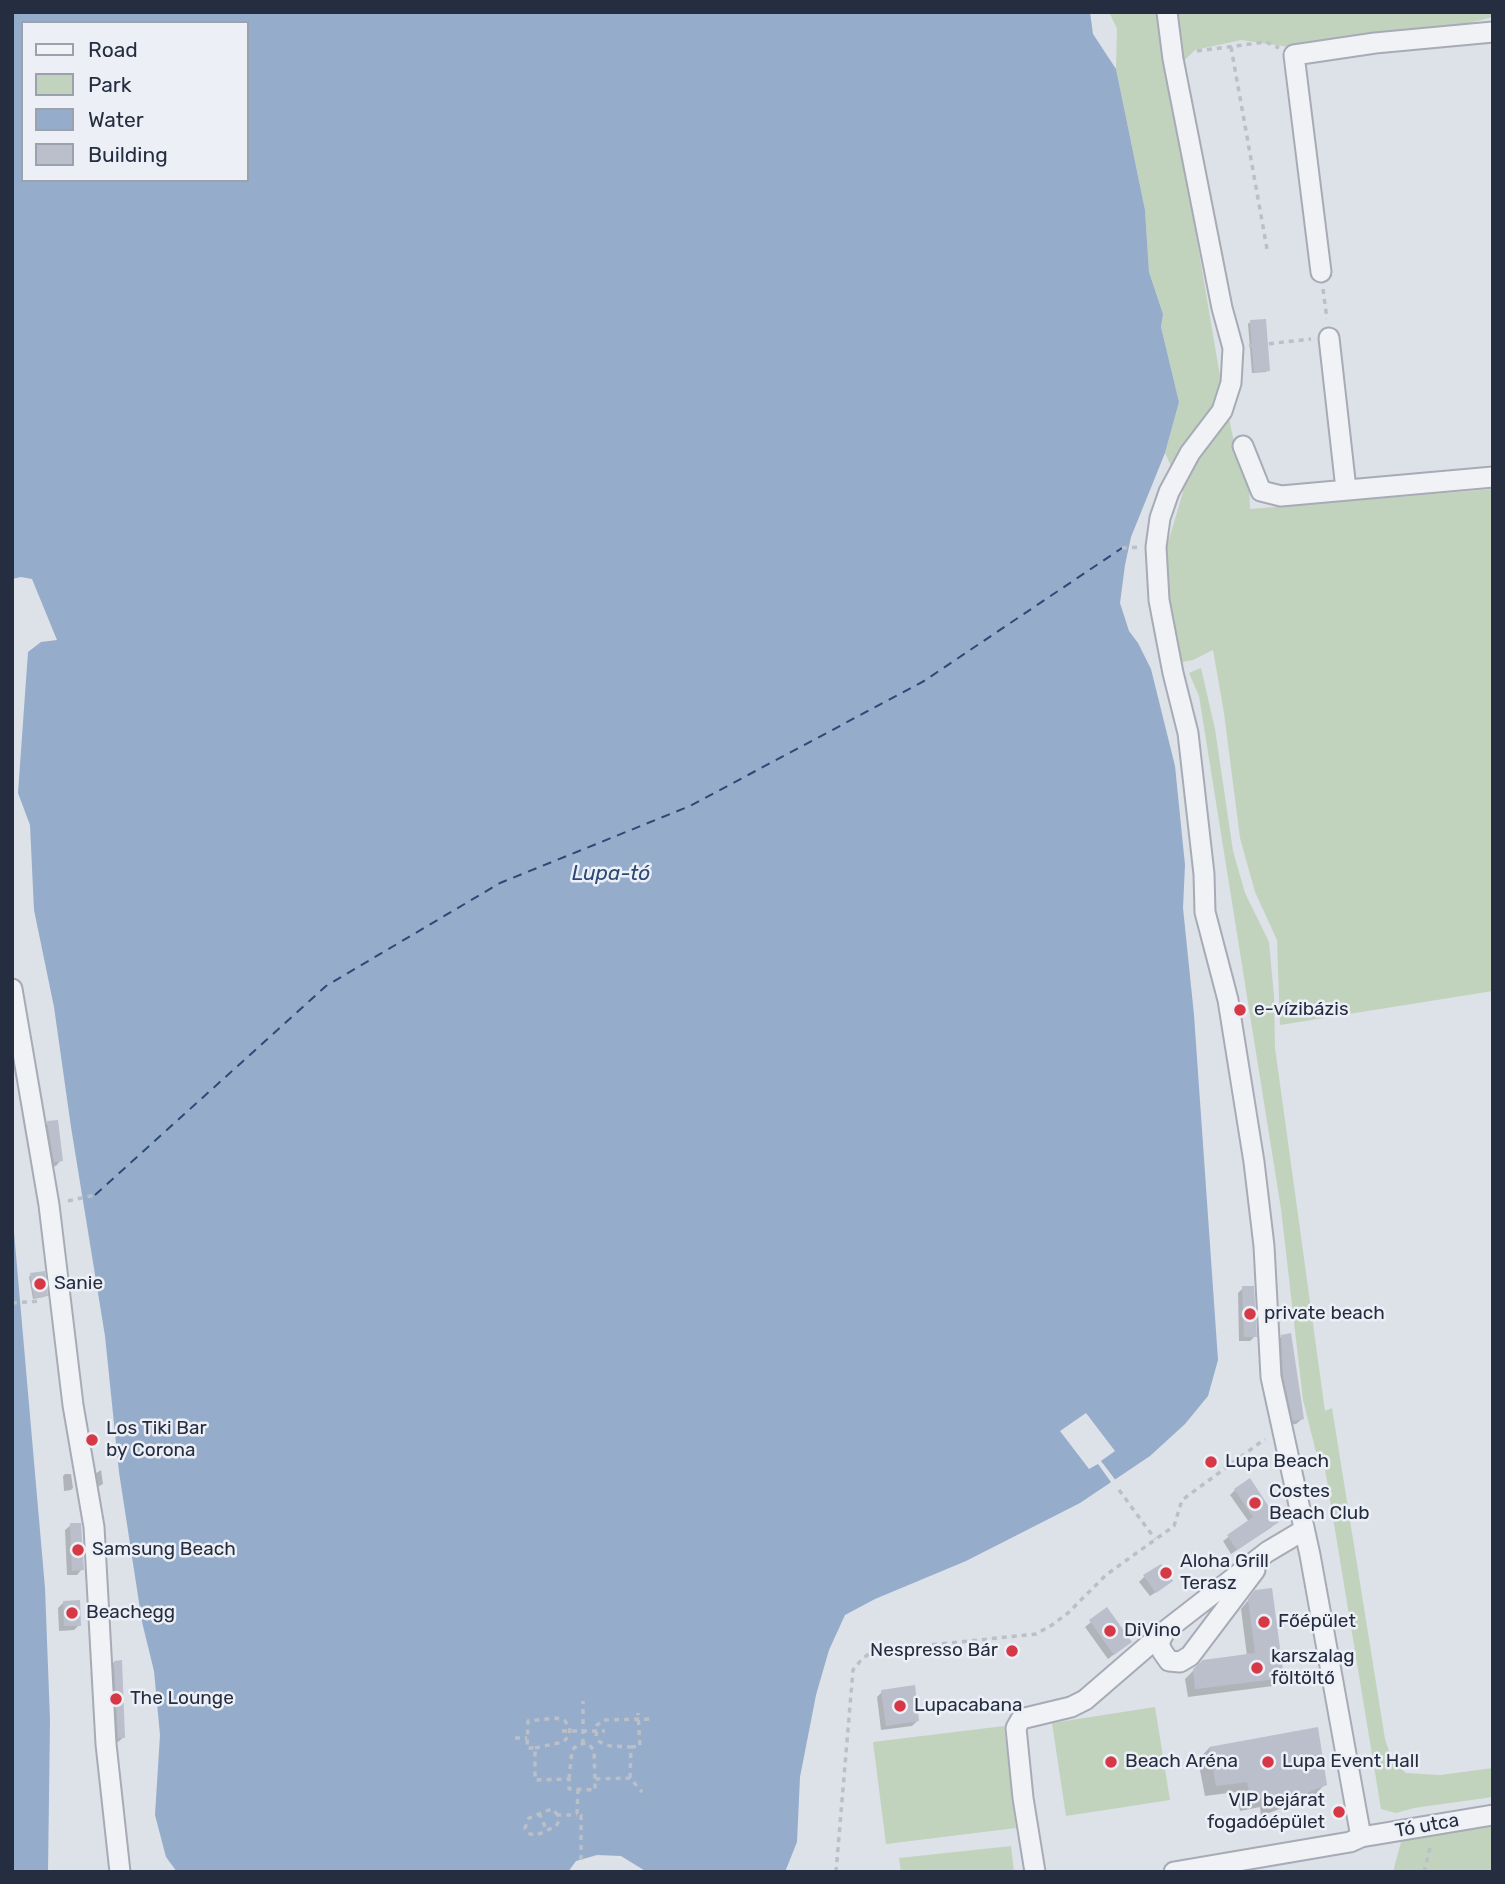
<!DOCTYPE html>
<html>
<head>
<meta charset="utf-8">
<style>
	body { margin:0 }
	#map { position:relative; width:1505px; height:1884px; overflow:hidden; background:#dde1e8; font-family:Rubik,sans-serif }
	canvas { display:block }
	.frame { position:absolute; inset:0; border:14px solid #252d40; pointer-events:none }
	.legend { position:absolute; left:21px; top:21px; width:228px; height:161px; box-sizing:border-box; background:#ecf0f6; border:2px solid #9ca2ad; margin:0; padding:9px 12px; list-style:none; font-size:21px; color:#252d40 }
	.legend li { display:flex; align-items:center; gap:14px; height:35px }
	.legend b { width:35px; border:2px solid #9ca2ad }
</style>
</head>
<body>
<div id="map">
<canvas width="1505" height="1884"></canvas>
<div class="frame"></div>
<ul class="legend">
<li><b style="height:9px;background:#f0f2f6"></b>Road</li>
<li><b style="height:19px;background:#c1d3bd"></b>Park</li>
<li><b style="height:19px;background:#95accb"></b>Water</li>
<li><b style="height:19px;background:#babfcb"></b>Building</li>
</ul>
</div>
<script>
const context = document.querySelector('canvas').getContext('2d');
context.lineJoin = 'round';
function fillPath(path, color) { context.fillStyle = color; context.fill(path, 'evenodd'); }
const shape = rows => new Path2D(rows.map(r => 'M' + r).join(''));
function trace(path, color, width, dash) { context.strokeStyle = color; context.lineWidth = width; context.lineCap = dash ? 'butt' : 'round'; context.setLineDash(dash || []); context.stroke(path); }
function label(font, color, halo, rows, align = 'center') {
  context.font = font + ' Rubik,sans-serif'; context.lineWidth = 5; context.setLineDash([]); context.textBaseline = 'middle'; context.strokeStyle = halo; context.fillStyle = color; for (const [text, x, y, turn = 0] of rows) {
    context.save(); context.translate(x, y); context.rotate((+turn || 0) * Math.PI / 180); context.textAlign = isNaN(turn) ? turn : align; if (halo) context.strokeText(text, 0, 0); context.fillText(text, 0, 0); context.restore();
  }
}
fillPath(shape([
	[1109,12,1493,12,1493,17,1345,55,1241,40,1195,50,1169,75,1221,382,1238,460,1249,484,1250,509,1493,489,1493,991,1280,1025,1277,940,1255,892,1240,838,1224,713,1213,650,1193,660,1182,662,1174,641,1166,567,1167,546,1183,492,1165,453,1179,402,1161,327,1163,314,1149,272,1145,210,1116,69,1117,29],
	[1201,668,1215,729,1233,851,1245,893,1269,942,1274,996,1275,1048,1325,1411,1332,1408,1385,1739,1392,1760,1406,1773,1440,1775,1493,1768,1493,1797,1414,1808,1396,1813,1381,1809,1322,1451,1316,1452,1303,1400,1281,1209,1199,696,1189,673],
	[1155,1707,1170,1800,1066,1816,1052,1723],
	[1004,1726,1016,1828,886,1844,873,1742],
	[1493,1825,1493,1872,1393,1872,1401,1842,1405,1839],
	[1011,1846,1014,1872,901,1872,899,1858]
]), '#c1d3bd');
fillPath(shape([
	[12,12,1090,12,1093,34,1116,69,1145,210,1149,272,1163,314,1161,327,1179,402,1165,453,1131,537,1125,565,1120,603,1129,631,1138,643,1151,669,1175,766,1185,865,1183,908,1194,1015,1218,1360,1208,1396,1185,1424,1150,1456,1080,1503,966,1561,875,1599,845,1615,829,1650,816,1695,800,1777,797,1842,785,1872,647,1872,621,1856,597,1855,576,1861,568,1872,177,1872,166,1857,155,1815,160,1735,154,1671,142,1622,119,1472,105,1336,71,1127,54,1007,34,910,30,825,18,793,28,652,41,642,57,640,32,579,21,577,12,579],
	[23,23,247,23,247,180,23,180],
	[12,1209,45,1588,50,1720,48,1872,12,1872]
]), '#95accb');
fillPath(shape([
	[1086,1413,1115,1451,1101,1461,1117,1482,1113,1485,1098,1464,1089,1469,1060,1431]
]), '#dde1e8');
fillPath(shape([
	[1250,322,1268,370,1266,372,1252,373,1248,324],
	[48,1123,61,1160,56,1166,49,1167,43,1128],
	[31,1275,46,1295,44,1297,33,1299,29,1277],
	[1243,1288,1255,1336,1250,1341,1239,1341,1238,1293],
	[1282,1336,1302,1419,1296,1424,1288,1425,1279,1381,1276,1342],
	[101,1470,103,1484,94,1489,92,1476],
	[65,1474,71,1474,73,1488,71,1490,64,1491,63,1476],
	[1235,1490,1272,1527,1231,1554,1223,1541,1249,1522,1230,1495],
	[71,1525,82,1569,77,1575,67,1575,65,1530],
	[1144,1577,1165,1586,1150,1596,1139,1582],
	[1256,1591,1282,1678,1273,1686,1188,1697,1185,1679,1203,1661,1247,1656,1241,1609],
	[64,1602,79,1625,74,1630,59,1631,58,1608],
	[1106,1610,1130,1642,1108,1659,1085,1627],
	[114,1662,124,1737,118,1742,113,1742,109,1668],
	[882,1692,918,1720,912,1726,881,1730,877,1697],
	[1209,1748,1325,1784,1314,1796,1261,1816,1260,1807,1240,1811,1236,1792,1205,1796,1198,1760]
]), '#0003');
trace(shape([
	[95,1195,326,986,500,883,690,806,924,681,1122,548]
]), '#2d4976', 2, [9, 7]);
fillPath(shape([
	[1266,319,1270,371,1254,372,1250,320],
	[58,1120,63,1161,54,1162,47,1121],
	[45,1271,48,1296,34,1298,30,1273],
	[1242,1286,1254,1286,1257,1337,1244,1337],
	[1291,1333,1304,1419,1293,1421,1283,1375,1281,1335],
	[1250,1478,1279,1522,1237,1550,1227,1535,1253,1517,1234,1489],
	[70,1523,81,1523,84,1570,72,1571],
	[1161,1564,1173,1581,1156,1593,1143,1575],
	[1272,1588,1284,1678,1195,1689,1193,1669,1203,1660,1255,1653,1248,1599,1255,1590],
	[80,1600,81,1626,64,1626,63,1601],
	[1107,1607,1132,1642,1114,1655,1089,1620],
	[122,1660,125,1738,118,1738,114,1661],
	[915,1685,919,1721,886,1726,881,1690],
	[1318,1727,1327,1785,1273,1806,1271,1797,1251,1800,1247,1782,1216,1786,1209,1747]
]), '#babfcb');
const minor = shape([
	[1167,12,1173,59,1222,308,1233,348,1231,383,1222,411,1190,453,1169,492,1160,518,1156,547,1159,600,1173,673,1188,733,1204,874,1205,912,1228,1000,1254,1162,1264,1246,1271,1377,1310,1555,1361,1837],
	[1321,272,1294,55,1375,43,1493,32],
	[1329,338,1346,489],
	[1243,446,1261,491,1281,496,1493,477],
	[12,989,49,1205,73,1405,94,1527,106,1744,120,1872],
	[1165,1631,1159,1643,1162,1651,1169,1661,1180,1662,1190,1656,1255,1570],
	[1035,1872,1023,1798,1016,1728,1021,1719,1071,1707,1085,1700,1165,1631,1267,1552,1304,1530],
	[1174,1872,1350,1842,1361,1837,1493,1815]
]);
trace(minor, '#a6abb6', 23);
trace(shape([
	[1231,47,1267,249],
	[1197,51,1266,42,1279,48],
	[1323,289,1327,319],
	[1249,346,1311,339],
	[1122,548,1140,547],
	[68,1201,95,1195],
	[12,1303,41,1301],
	[1119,1490,1155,1539],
	[562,1731,605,1731],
	[515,1738,527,1738],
	[583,1744,583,1701],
	[631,1747,640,1746,638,1713],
	[535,1748,563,1742,569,1736,570,1728,565,1721,556,1718,528,1721,527,1748,535,1748,535,1780,569,1779,569,1789,595,1790,595,1779,630,1778,642,1792],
	[630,1778,631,1747,610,1746,600,1742,596,1737,597,1725,604,1720,651,1719],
	[569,1779,572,1750,579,1744,587,1743,594,1750,595,1779],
	[578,1789,577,1815,581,1815,581,1860],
	[539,1813,547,1831],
	[558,1815,552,1809,549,1810,529,1818,525,1828,530,1834,537,1835,556,1826,559,1821,558,1815,577,1815],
	[836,1872,853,1670,862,1659,873,1651,1036,1634,1052,1625,1068,1613,1106,1575,1174,1526,1182,1500,1265,1439],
	[1424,1872,1431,1844]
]), '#bbbfc7', 3.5, [5, 5]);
trace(minor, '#f0f2f6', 19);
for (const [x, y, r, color] of [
	[1240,1010,7,"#d73846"],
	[40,1284,7,"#d73846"],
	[1250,1314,7,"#d73846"],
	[92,1440,7,"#d73846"],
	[1211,1462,7,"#d73846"],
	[1255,1503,7,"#d73846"],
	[78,1550,7,"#d73846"],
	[1166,1573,7,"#d73846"],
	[72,1613,7,"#d73846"],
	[1264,1622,7,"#d73846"],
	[1110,1631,7,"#d73846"],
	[1012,1651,7,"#d73846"],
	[1257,1668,7,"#d73846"],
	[116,1699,7,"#d73846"],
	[900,1706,7,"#d73846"],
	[1111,1762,7,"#d73846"],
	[1268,1762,7,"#d73846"],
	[1339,1812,7,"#d73846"]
]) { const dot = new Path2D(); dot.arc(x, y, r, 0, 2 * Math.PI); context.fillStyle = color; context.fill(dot); trace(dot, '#ecf0f6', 2.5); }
label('19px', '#252d40', '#ecf0f6', [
	["e-vízibázis",1254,1010],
	["Sanie",54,1284],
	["private beach",1264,1314],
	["Los Tiki Bar",106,1429],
	["by Corona",106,1451],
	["Lupa Beach",1225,1462],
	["Costes",1269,1492],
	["Beach Club",1269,1514],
	["Samsung Beach",92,1550],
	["Aloha Grill",1180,1562],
	["Terasz",1180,1584],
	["Beachegg",86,1613],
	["Főépület",1278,1622],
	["DiVino",1124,1631],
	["Nespresso Bár",998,1651,"right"],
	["karszalag",1271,1657],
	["föltöltő",1271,1679],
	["The Lounge",130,1699],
	["Lupacabana",914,1706],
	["Beach Aréna",1125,1762],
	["Lupa Event Hall",1282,1762],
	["VIP bejárat",1325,1801,"right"],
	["fogadóépület",1325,1823,"right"]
], 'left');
label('19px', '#252d40', '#ecf0f6', [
	["Tó utca",1427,1826,-10]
]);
label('italic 21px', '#2d4976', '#ecf0f6', [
	["Lupa-tó",611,874]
]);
</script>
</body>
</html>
